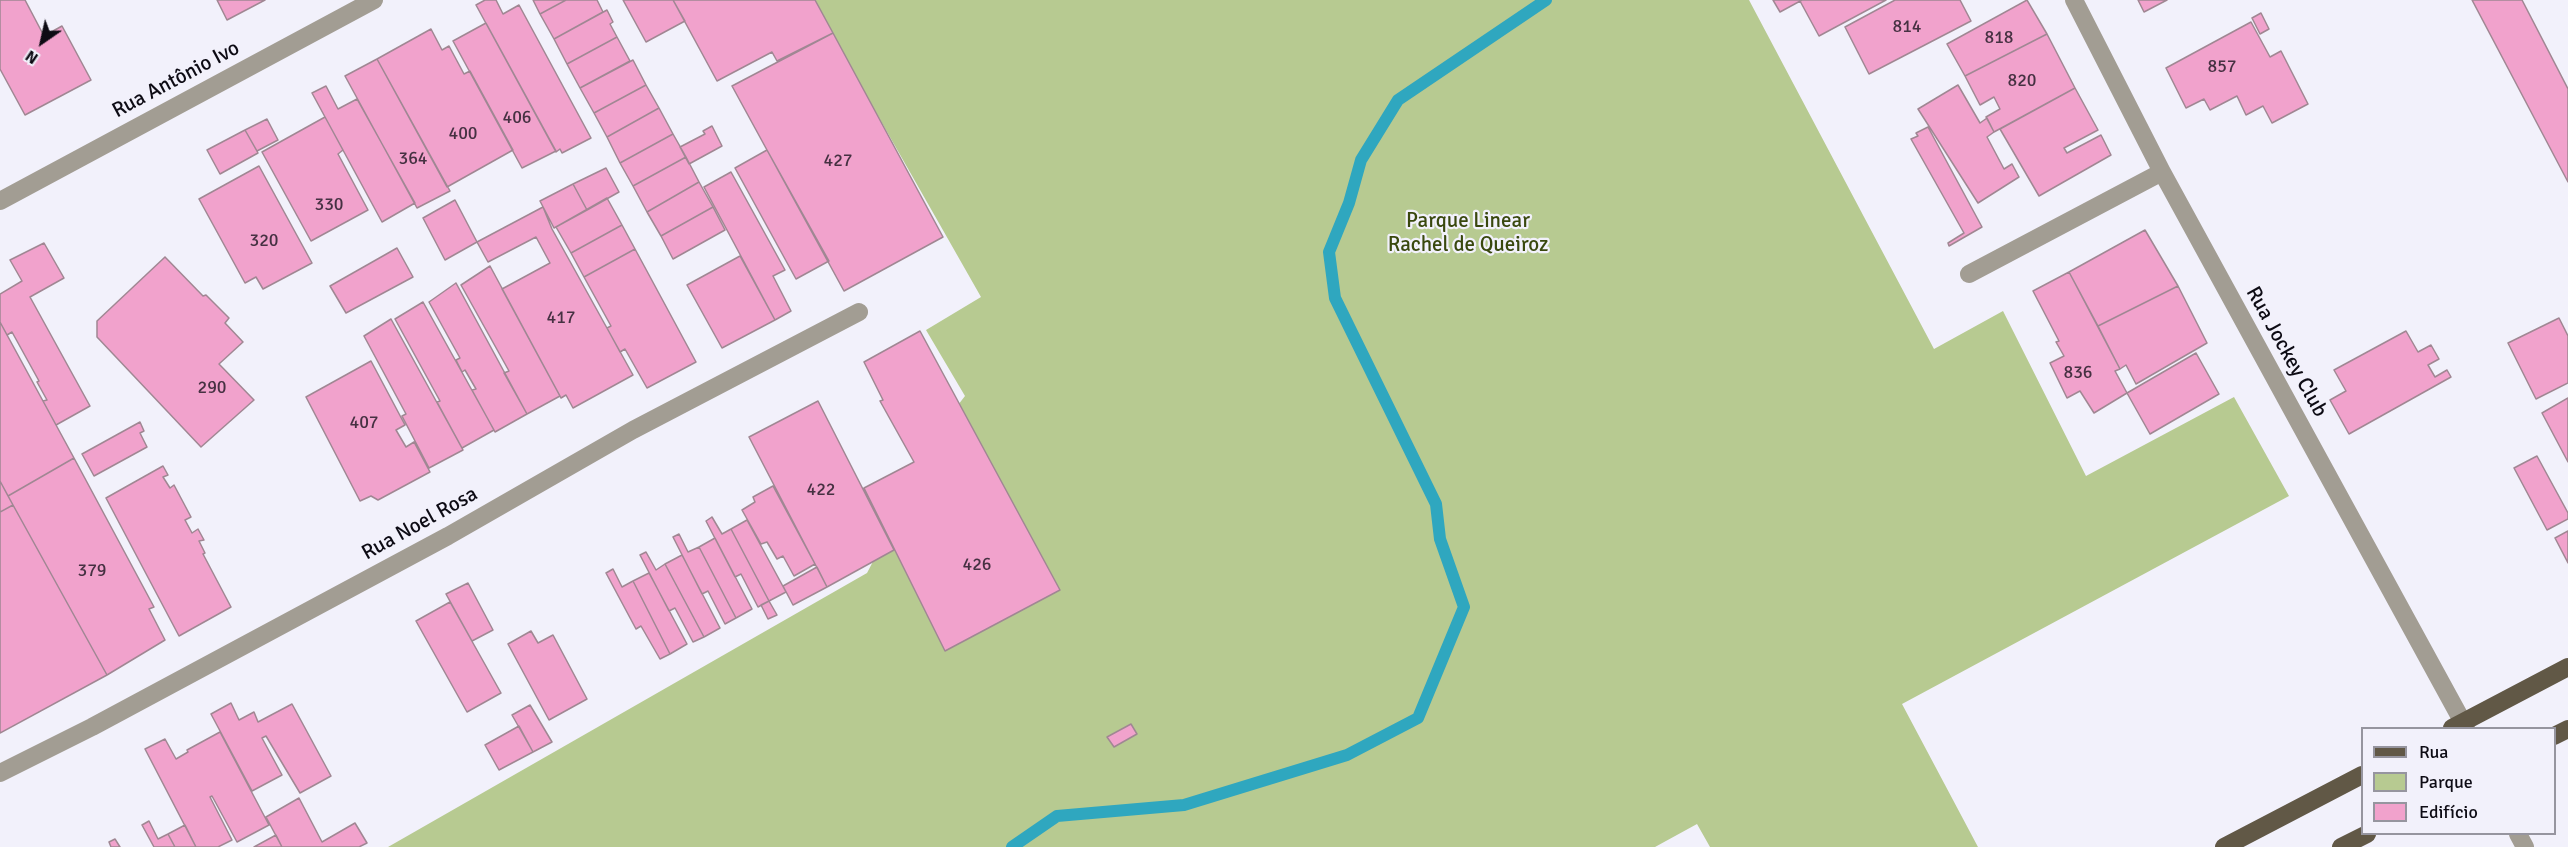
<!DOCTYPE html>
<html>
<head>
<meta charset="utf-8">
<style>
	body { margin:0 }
	#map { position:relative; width:2568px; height:847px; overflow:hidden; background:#f2f1fb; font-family:Signika,sans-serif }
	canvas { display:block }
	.legend { position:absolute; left:2361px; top:727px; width:195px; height:108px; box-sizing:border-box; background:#f2f1fb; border:2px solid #96959f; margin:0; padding:8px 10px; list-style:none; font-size:18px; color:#0d0b14 }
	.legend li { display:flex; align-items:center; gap:12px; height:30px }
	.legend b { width:30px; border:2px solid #96959f }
	.north { position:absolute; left:12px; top:12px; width:60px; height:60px; -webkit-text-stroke:4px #f2f1fb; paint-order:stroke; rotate:214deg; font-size:16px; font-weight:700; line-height:24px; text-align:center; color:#0d0b14 }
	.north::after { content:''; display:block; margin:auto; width:21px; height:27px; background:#0d0b14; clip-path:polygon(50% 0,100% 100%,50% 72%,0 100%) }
</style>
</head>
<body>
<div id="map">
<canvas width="2568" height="847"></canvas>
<ul class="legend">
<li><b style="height:8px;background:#615846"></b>Rua</li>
<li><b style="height:16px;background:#b7ca91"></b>Parque</li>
<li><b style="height:16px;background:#f1a2cc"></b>Edifício</li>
</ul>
<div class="north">N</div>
</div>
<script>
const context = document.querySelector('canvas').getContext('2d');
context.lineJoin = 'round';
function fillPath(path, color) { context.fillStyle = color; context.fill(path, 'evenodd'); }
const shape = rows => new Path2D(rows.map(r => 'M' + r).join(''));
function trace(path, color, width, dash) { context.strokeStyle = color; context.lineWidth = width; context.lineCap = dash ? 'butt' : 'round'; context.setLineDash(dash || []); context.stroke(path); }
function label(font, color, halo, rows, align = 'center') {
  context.font = font + ' Signika,sans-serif'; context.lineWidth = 4.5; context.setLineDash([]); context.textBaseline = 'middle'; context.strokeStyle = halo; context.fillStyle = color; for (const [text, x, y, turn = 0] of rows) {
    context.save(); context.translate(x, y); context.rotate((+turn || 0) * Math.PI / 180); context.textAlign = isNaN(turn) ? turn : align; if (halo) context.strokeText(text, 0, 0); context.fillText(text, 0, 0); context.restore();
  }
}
fillPath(shape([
	[812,0,1749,0,1934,349,2003,311,2086,476,2234,397,2289,496,1902,704,1978,847,1710,847,1697,824,1655,847,388,847,867,573,948,418,965,396,926,330,981,297]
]), '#b7ca91');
trace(shape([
	[1012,847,1057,816,1184,805,1347,755,1418,718,1464,607,1440,539,1436,504,1335,298,1329,252,1349,203,1361,160,1398,100,1546,0]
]), '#2fa7bf', 12);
const building = shape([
	[0,0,25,0,44,36,62,26,91,80,25,115,0,69,0,0],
	[217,0,265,0,227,20,217,0],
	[485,0,496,0,503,14,519,5,591,138,562,153,560,149,556,152,476,5,485,0],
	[533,0,566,0,540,14,533,0],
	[566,0,597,0,603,12,554,39,540,14,566,0],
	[623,0,673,0,685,21,646,42,623,0],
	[673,0,815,0,833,33,777,61,772,52,717,81,673,0],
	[1773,0,1802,0,1780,12,1773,0],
	[1802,0,1886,0,1819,36,1800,1,1802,0],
	[1895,0,1960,0,1971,21,1869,74,1845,27,1895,0],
	[2027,0,2047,34,1965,76,1947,44,2027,0],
	[2138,0,2167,0,2144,12,2138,0],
	[2472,0,2522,0,2568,89,2568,182,2472,0],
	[607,10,613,22,610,24,617,37,567,64,554,39,607,10],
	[2261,13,2269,29,2260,34,2252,18,2261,13],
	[2251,22,2270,57,2281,51,2308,104,2272,123,2263,106,2246,115,2237,96,2210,110,2204,99,2186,108,2166,68,2251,22],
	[486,23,556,151,522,168,453,41,486,23],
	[431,29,442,50,449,46,464,74,470,71,513,150,447,187,377,59,431,29],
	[833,33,943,237,844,291,732,86,833,33],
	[2047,34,2075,88,1994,132,1986,117,2000,109,1994,97,1980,105,1965,76,2047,34],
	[617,37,630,61,580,88,567,64,617,37],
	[377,59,450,191,417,208,345,76,377,59],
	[633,60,646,85,594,113,580,88,633,60],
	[646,85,659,108,607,137,594,113,646,85],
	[1958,85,1980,123,1987,118,1994,132,1987,137,2004,169,2012,164,2019,177,1978,203,1918,109,1958,85],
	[326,86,338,109,357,99,415,203,382,222,312,93,326,86],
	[2075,88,2098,130,2064,148,2067,153,2101,135,2111,155,2039,196,2000,129,2075,88],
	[659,108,673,134,620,163,607,137,659,108],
	[325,117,343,150,338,154,368,210,311,241,262,152,325,117],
	[267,119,278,140,257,151,245,130,267,119],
	[712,126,722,146,689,164,680,147,705,134,703,131,712,126],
	[1928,127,1982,227,1949,246,1948,243,1964,233,1911,139,1918,136,1916,133,1928,127],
	[245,130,258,153,220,174,207,150,245,130],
	[673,134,686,157,633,186,620,163,673,134],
	[767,150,829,261,796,279,735,168,767,150],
	[686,157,699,182,647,212,633,186,686,157],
	[259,166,312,263,263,289,256,277,245,283,199,199,259,166],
	[606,168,619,192,587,210,573,184,606,168],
	[731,172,785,270,773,276,791,311,775,320,704,187,731,172],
	[699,182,713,207,661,236,647,212,699,182],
	[573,184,587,210,554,228,540,201,573,184],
	[607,198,622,225,571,253,556,227,607,198],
	[455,200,477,242,445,260,423,218,455,200],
	[543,207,552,229,633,375,573,408,566,395,561,398,502,289,550,263,536,237,488,262,477,242,543,207],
	[713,207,725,230,673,259,661,236,713,207],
	[622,225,635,249,584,277,571,253,622,225],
	[2145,230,2178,286,2098,326,2069,272,2145,230],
	[44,243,64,278,30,297,90,406,56,425,43,401,47,400,37,382,39,381,12,332,7,335,0,322,0,294,22,281,10,260,44,243],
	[397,248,413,277,346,313,330,286,397,248],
	[635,249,696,362,647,388,625,349,620,352,607,328,611,326,584,277,635,249],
	[740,256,775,320,722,348,687,285,740,256],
	[165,257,203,296,206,295,229,318,225,323,243,342,219,364,254,400,201,447,97,337,97,321,165,257],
	[490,266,560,396,527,414,504,373,509,371,461,285,490,266],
	[2069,272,2120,369,2115,371,2127,393,2094,413,2080,391,2067,398,2050,363,2064,356,2056,342,2059,341,2033,291,2069,272],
	[456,283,527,414,495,432,472,390,476,389,465,370,462,372,456,360,460,358,429,302,456,283],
	[2178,286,2207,343,2136,384,2126,365,2120,369,2098,326,2178,286],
	[423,302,494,430,462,448,437,402,440,401,395,319,423,302],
	[2559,318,2568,336,2568,383,2536,399,2508,343,2559,318],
	[391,319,463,450,429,468,402,416,406,414,364,336,391,319],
	[0,322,74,458,8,496,0,481,0,322],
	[920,331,1060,590,945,651,864,488,914,462,880,401,883,400,864,362,920,331],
	[2406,331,2418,352,2431,345,2439,359,2428,365,2435,377,2447,370,2451,377,2349,434,2330,400,2346,391,2334,370,2406,331],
	[2196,353,2219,394,2150,434,2127,393,2196,353],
	[371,361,405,425,396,430,406,447,414,442,430,472,378,500,371,496,360,501,306,397,371,361],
	[2568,398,2568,462,2542,413,2568,398],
	[818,401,894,550,827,587,749,437,818,401],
	[140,422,144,431,140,433,147,447,94,476,82,454,140,422],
	[2537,456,2568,513,2568,519,2547,530,2514,468,2537,456],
	[74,458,154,607,149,609,165,640,107,675,8,496,74,458],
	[163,466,168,475,163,477,170,488,174,485,191,517,185,520,192,533,198,529,204,540,199,541,205,553,203,554,231,607,179,636,106,498,163,466],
	[0,481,13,505,0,512,0,481],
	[773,486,815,564,794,576,783,556,777,559,767,542,761,544,742,510,755,502,753,497,773,486],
	[13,505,107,675,0,733,0,512,13,505],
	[712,517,722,534,731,529,769,601,758,607,741,574,735,577,706,521,712,517],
	[747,520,786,592,769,601,731,529,747,520],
	[2568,531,2568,563,2555,538,2568,531],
	[679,534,688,552,699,547,736,618,725,624,708,591,702,594,673,537,679,534],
	[715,538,752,609,736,618,699,547,715,538],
	[646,552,656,570,665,564,704,637,693,642,675,608,669,611,640,555,646,552],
	[682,555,720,628,704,637,665,564,682,555],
	[817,567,827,587,793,605,783,586,817,567],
	[613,569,622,587,633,581,670,654,660,659,641,626,636,629,606,573,613,569],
	[649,573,687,644,670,654,633,581,649,573],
	[468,583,493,630,472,641,446,594,468,583],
	[769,601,777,615,768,619,761,605,769,601],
	[450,602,501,693,467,712,416,621,450,602],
	[531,631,538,643,553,635,587,699,549,720,508,644,531,631],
	[231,703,239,720,254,712,258,722,292,704,331,776,300,793,266,736,262,738,282,775,252,791,211,714,231,703],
	[530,705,552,742,533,752,512,715,530,705],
	[1131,724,1137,734,1114,747,1107,737,1131,724],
	[519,726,533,752,499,770,485,745,519,726],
	[220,732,269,825,237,842,212,796,210,797,232,840,218,847,196,847,145,749,165,739,176,759,188,752,187,750,220,732],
	[299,798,322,842,355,823,367,843,359,847,282,847,266,817,299,798],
	[149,821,158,839,168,834,175,847,154,847,142,825,149,821],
	[185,825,196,847,175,847,168,834,185,825],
	[276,835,282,847,254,847,276,835],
	[115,839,120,847,111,847,109,842,115,839]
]);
fillPath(building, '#f1a2cc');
trace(building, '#a08793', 1.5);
trace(shape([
	[2074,0,2162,172,2466,728],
	[0,201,374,0],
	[1969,274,2162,172],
	[0,773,92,727,448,536,633,430,859,312],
	[2518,834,2525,847]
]), '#a29d93', 18);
trace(shape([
	[2452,728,2568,667],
	[2554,736,2568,729],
	[2224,847,2362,775],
	[2341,847,2367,834]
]), '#615846', 18);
label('18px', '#463142', null, [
	["814",1907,27],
	["818",1999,38],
	["857",2222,67],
	["820",2022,81],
	["406",517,118],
	["400",463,134],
	["364",413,159],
	["427",838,161],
	["330",329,205],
	["320",264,241],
	["417",561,318],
	["836",2078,373],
	["290",212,388],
	["407",364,423],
	["422",821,490],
	["426",977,565],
	["379",92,571]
]);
label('21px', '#0d0b14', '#f2f1fb', [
	["Rua Antônio Ivo",176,80,-28],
	["Rua Jockey Club",2286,352,61],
	["Rua Noel Rosa",420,524,-29]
]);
label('21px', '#39480e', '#f2f1fb', [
	["Parque Linear",1468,221],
	["Rachel de Queiroz",1468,245]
]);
</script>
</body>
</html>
